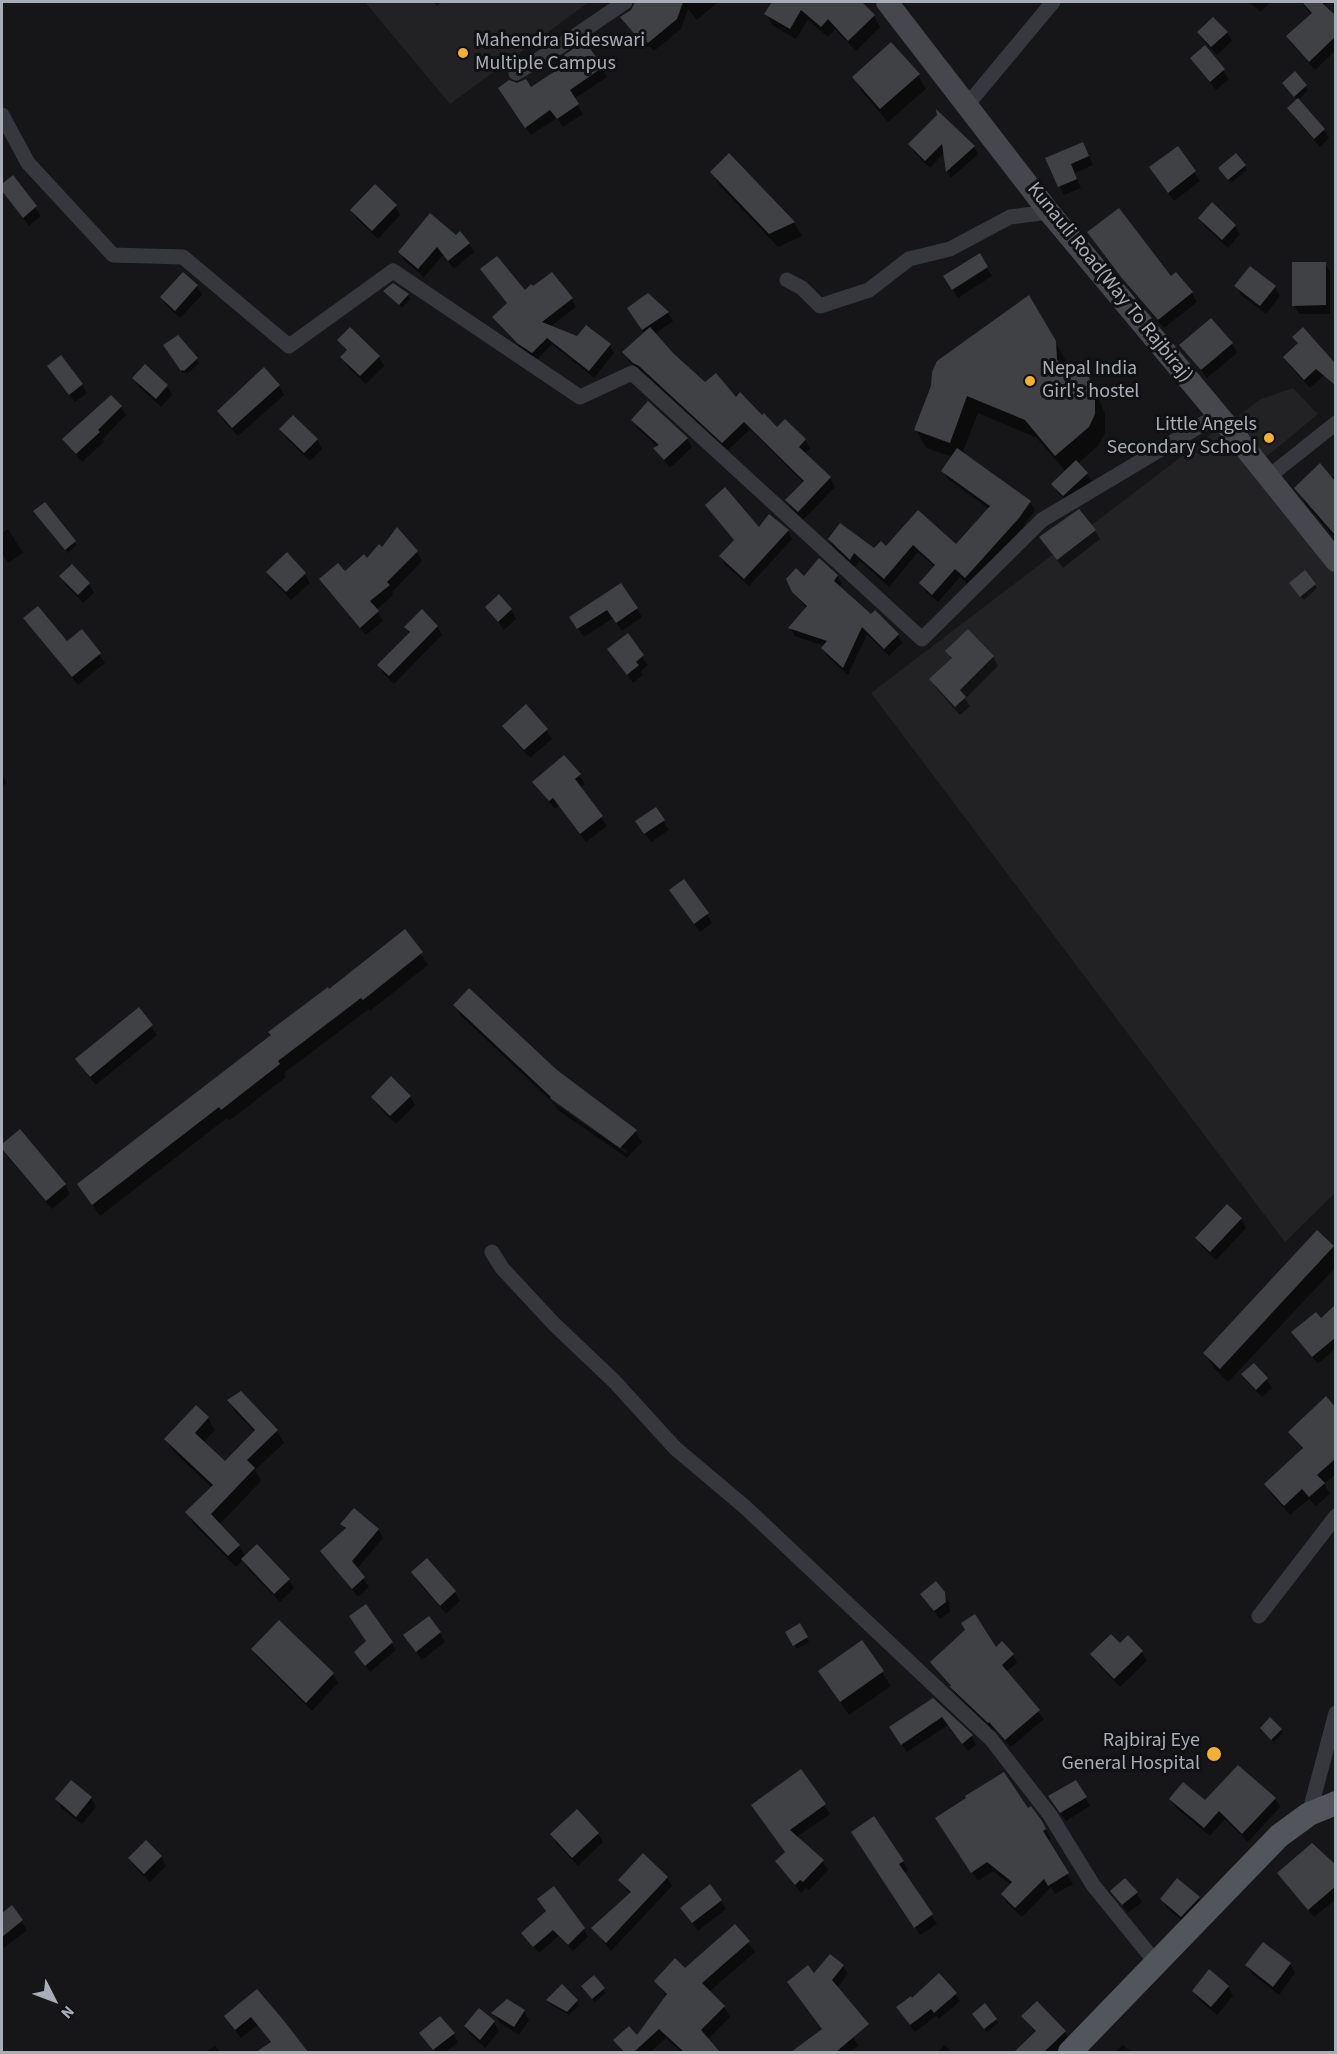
<!DOCTYPE html>
<html>
<head>
<meta charset="utf-8">
<style>
	body { margin:0 }
	#map { position:relative; width:1337px; height:2054px; overflow:hidden; background:#161618; font-family:"Source Sans 3",sans-serif }
	canvas { display:block }
	.frame { position:absolute; inset:0; border:3px solid #a8adb8; pointer-events:none }
	.north { position:absolute; left:24px; top:1970px; width:60px; height:60px; -webkit-text-stroke:4px #111113; paint-order:stroke; rotate:132deg; font-size:16px; font-weight:700; line-height:24px; text-align:center; color:#a8adb8 }
	.north::after { content:''; display:block; margin:auto; width:21px; height:27px; background:#a8adb8; clip-path:polygon(50% 0,100% 100%,50% 72%,0 100%) }
</style>
</head>
<body>
<div id="map">
<canvas width="1337" height="2054"></canvas>
<div class="frame"></div>
<div class="north">N</div>
</div>
<script>
const context = document.querySelector('canvas').getContext('2d');
context.lineJoin = 'round';
function fillPath(path, color) { context.fillStyle = color; context.fill(path, 'evenodd'); }
const shape = rows => new Path2D(rows.map(r => 'M' + r).join(''));
function trace(path, color, width, dash) { context.strokeStyle = color; context.lineWidth = width; context.lineCap = dash ? 'butt' : 'round'; context.setLineDash(dash || []); context.stroke(path); }
function label(font, color, halo, rows, align = 'center') {
  context.font = font + ' "Source Sans 3",sans-serif'; context.lineWidth = 6; context.setLineDash([]); context.textBaseline = 'middle'; context.strokeStyle = halo; context.fillStyle = color; for (const [text, x, y, turn = 0] of rows) {
    context.save(); context.translate(x, y); context.rotate((+turn || 0) * Math.PI / 180); context.textAlign = isNaN(turn) ? turn : align; if (halo) context.strokeText(text, 0, 0); context.fillText(text, 0, 0); context.restore();
  }
}
fillPath(shape([
	[365,2,589,2,450,104],
	[1293,388,1318,414,1266,457,1234,420,1259,400],
	[1223,425,1335,571,1335,1193,1285,1242,871,693]
]), '#222225');
fillPath(shape([
	[433,2,442,2,437,6],
	[637,2,718,2,697,20,688,9,681,29,654,51,651,47,645,47,622,17,632,11],
	[773,2,850,2,852,3,860,2,874,16,880,27,856,51,835,29,828,37,808,20,796,39,772,25,766,14],
	[1249,2,1270,2,1261,12],
	[1301,2,1329,2,1324,6,1336,17,1336,50,1315,70,1293,45,1288,37,1312,15],
	[1199,32,1227,32,1232,41,1217,55,1204,41],
	[585,43,607,77,574,99,583,114,563,127,557,118,531,135,505,97,531,89,570,63],
	[1205,47,1229,79,1216,90,1191,58],
	[1294,74,1308,90,1298,100,1324,130,1329,138,1320,147,1294,117,1289,108,1298,100,1286,87],
	[918,75,926,89,888,122,862,92,854,78],
	[939,115,974,147,978,154,951,178,947,171,944,153,930,168,914,152,910,145],
	[1083,143,1093,165,1075,173,1081,188,1064,195,1047,159],
	[1178,148,1200,181,1174,201,1156,176],
	[729,155,794,223,802,236,778,247,720,186,712,172],
	[1236,155,1247,170,1231,183,1222,173],
	[12,177,41,216,29,226,2,189,2,186],
	[395,206,400,215,378,239,357,219,352,211],
	[1200,218,1235,226,1240,234,1228,248,1205,227],
	[455,237,469,244,474,252,454,269,443,255,424,277,405,261,400,252],
	[1094,241,1171,278,1192,293,1197,302,1164,328,1128,286],
	[979,255,992,276,958,298,945,277],
	[1325,263,1330,272,1330,314,1299,314,1294,305],
	[197,286,202,295,180,318,167,306,161,297],
	[1236,286,1275,287,1280,296,1266,314,1241,295],
	[385,291,408,295,410,299,402,308],
	[525,293,572,299,576,307,550,327,578,338,609,345,614,353,594,378,552,344,537,360,523,350,499,325,494,317],
	[648,295,668,313,673,321,655,334,672,354,705,384,736,399,777,429,805,440,810,449,804,454,830,478,835,487,803,520,792,509,787,501,804,483,750,429,728,450,645,374,639,372,629,361,624,352,645,333,634,317],
	[1294,337,1334,366,1310,388,1290,366,1285,357,1299,345],
	[339,340,379,357,384,366,366,384,347,366,342,357,347,352],
	[1055,342,1066,361,1066,367,1088,378,1098,397,1105,414,1105,433,1098,446,1077,464,1087,474,1092,482,1069,504,1058,493,1053,484,1066,472,1037,438,978,413,962,454,1030,502,1035,510,1023,527,970,586,960,577,938,602,926,592,921,583,935,567,918,552,889,587,860,561,855,567,834,548,829,539,874,550,886,548,918,512,957,546,989,509,948,479,943,471,953,457,926,448,916,429,933,386],
	[1232,344,1237,353,1207,378,1181,345],
	[167,350,197,359,199,363,187,374,185,372,184,374],
	[49,367,82,384,87,393,75,402],
	[264,369,279,386,284,395,238,436,224,421,218,412],
	[134,378,167,386,172,395,161,407,139,387],
	[120,406,126,415,103,439,104,442,82,462,64,440],
	[633,420,687,439,692,447,670,468,655,449,658,447,638,429],
	[281,429,317,440,322,449,310,461,286,438],
	[1336,474,1336,539,1307,506,1296,488,1331,478],
	[706,505,759,529,788,531,792,539,749,586,725,565,721,556,735,541],
	[38,516,74,542,77,545,68,553],
	[8,529,23,553,8,563,2,553,2,533],
	[1095,531,1100,539,1063,568,1046,546],
	[382,549,417,552,422,561,392,592,393,595,376,610,383,621,366,635,326,588,321,579,344,573],
	[820,560,837,576,842,584,839,588,871,616,898,635,902,643,889,656,867,634,848,675,827,656,823,648,824,646,795,636,790,628,807,608,799,600,787,579,804,578],
	[268,572,305,574,310,583,291,600,273,581],
	[61,576,89,584,94,593,83,603,66,585],
	[621,585,642,617,622,631,613,618,584,637,576,627],
	[1315,585,1317,588,1304,600,1293,587],
	[487,607,511,610,516,619,504,630],
	[25,619,67,643,81,631,105,663,78,685],
	[437,626,442,635,394,684,384,674,379,666,410,634,405,627],
	[968,631,993,657,998,666,965,699,970,706,960,715,936,688,931,679,952,660,947,651],
	[627,635,648,665,641,671,643,675,633,683,609,649],
	[504,726,546,730,552,739,530,758,509,735],
	[2,774,7,783,2,786],
	[579,775,585,784,580,788,607,826,586,842,559,806,555,809,534,782],
	[655,809,669,830,651,842,642,830],
	[676,899,707,914,712,923,700,932],
	[404,931,428,965,370,1011,369,1009,284,1073,286,1077,229,1121,227,1118,100,1216,79,1185],
	[455,1005,556,1071,635,1131,642,1142,627,1158,558,1110,551,1101,626,1153,627,1151,551,1097,551,1101,461,1016],
	[138,1009,157,1035,96,1085,82,1068],
	[410,1096,415,1105,396,1124,378,1106,373,1097],
	[19,1131,65,1185,70,1194,52,1209,6,1155,2,1146],
	[1241,1219,1246,1228,1216,1260,1202,1247,1197,1238],
	[1333,1247,1336,1251,1336,1267,1228,1382,1213,1367,1205,1353],
	[1335,1308,1336,1348,1318,1364,1298,1340],
	[1243,1374,1266,1379,1272,1388,1262,1397,1248,1383],
	[1325,1399,1336,1410,1336,1474,1324,1484,1330,1494,1316,1506,1309,1499,1290,1515,1272,1495,1266,1485,1303,1450,1290,1432],
	[229,1400,277,1431,284,1443,255,1470,261,1481,219,1525,239,1546,246,1557,289,1580,294,1588,280,1602,248,1569,243,1560,236,1567,194,1524,187,1512,212,1488,173,1451,166,1439,196,1407,208,1418,215,1430,203,1443,225,1464,255,1432,235,1412],
	[342,1524,378,1529,383,1538,357,1569,369,1587,358,1597,322,1551,346,1530],
	[426,1561,455,1592,460,1601,446,1614,418,1582,413,1573],
	[944,1593,949,1603,950,1612,940,1619,922,1594],
	[365,1606,396,1650,370,1672,356,1652,368,1642],
	[279,1622,333,1674,338,1683,312,1711,258,1658,253,1650],
	[799,1625,809,1642,797,1649,787,1632],
	[967,1631,996,1649,1013,1655,1017,1663,1006,1672,1044,1719,1011,1747,995,1729,993,1730,956,1694,932,1662],
	[440,1633,445,1642,422,1660,405,1636],
	[1128,1638,1142,1652,1147,1661,1120,1687,1097,1663,1092,1654,1120,1645],
	[862,1642,891,1686,849,1715,820,1672],
	[933,1699,972,1736,976,1745,968,1751,948,1725,907,1752,896,1736],
	[1261,1728,1281,1729,1283,1733,1274,1742],
	[800,1771,830,1814,797,1837,822,1861,828,1870,809,1890,806,1888,801,1893,777,1861,787,1853,753,1805],
	[1076,1782,1090,1806,1066,1821,1055,1806],
	[91,1798,96,1807,82,1824,62,1809,57,1800],
	[1171,1799,1205,1802,1275,1799,1280,1807,1248,1842,1225,1819,1210,1836,1176,1808],
	[1028,1810,1041,1821,1051,1839,1047,1841,1073,1884,1055,1894,1051,1887,1022,1917,1008,1904,1002,1894,1011,1885,993,1871,978,1881,942,1828],
	[598,1833,603,1842,578,1866,557,1844,552,1835],
	[858,1841,903,1861,908,1870,903,1874,937,1924,920,1935],
	[1312,1845,1336,1866,1336,1899,1314,1917,1279,1873],
	[161,1857,166,1866,150,1882,135,1867,129,1859],
	[667,1877,672,1886,611,1951,593,1928,630,1894,620,1880],
	[1112,1891,1136,1893,1142,1902,1128,1913],
	[1199,1898,1204,1907,1187,1925,1167,1908,1162,1899],
	[721,1901,726,1909,698,1931,681,1908],
	[12,1907,27,1930,4,1948,2,1945,2,1914],
	[548,1912,583,1929,588,1937,573,1951,558,1936,539,1953,523,1934],
	[735,1926,755,1952,709,1992,724,2007,730,2017,707,2040,718,2052,681,2052,666,2038,650,2052,623,2052,615,2041,638,2037,667,1997,656,1981,685,1970],
	[1263,1944,1290,1964,1295,1973,1279,1995,1252,1974,1247,1965],
	[843,1966,848,1974,837,1988,853,2037,858,2046,850,2052,794,2052,823,2030,789,1983],
	[562,1986,579,2005,569,2015,550,2004,548,2000],
	[1228,1987,1233,1996,1217,2015,1199,2000,1193,1991],
	[603,1989,606,1993,595,2002,585,1990],
	[257,1991,306,2052,259,2052,271,2043,257,2025,241,2038,231,2026,226,2017],
	[955,1994,960,2001,939,2019,936,2016,915,2032,902,2015],
	[1037,2003,1065,2032,1070,2041,1058,2052,1017,2052,1036,2033,1023,2016],
	[524,2011,529,2020,519,2035,499,2022,494,2013],
	[976,2018,996,2020,998,2023,987,2032],
	[494,2022,499,2031,485,2048,471,2035,465,2027],
	[421,2034,453,2034,458,2042,446,2052,435,2052],
	[944,2045,952,2052,938,2052],
	[1123,2045,1131,2052,1115,2052],
	[215,2046,220,2052,206,2052]
]), '#0007');
fillPath(shape([
	[635,2,683,2,677,19,648,43,644,39,638,38,620,17,631,10],
	[772,2,862,2,875,15,848,41,828,19,821,27,801,10,790,29,764,14],
	[1302,2,1321,2,1335,15,1335,37,1309,62,1286,36,1312,13],
	[1213,17,1228,32,1211,47,1197,32],
	[585,41,603,67,570,90,579,104,557,119,550,110,525,128,498,88,509,80,517,83,526,79,531,87,569,62,564,55],
	[891,42,920,74,880,109,852,77],
	[1205,45,1225,69,1210,82,1190,58],
	[1295,71,1307,85,1294,97,1282,83],
	[1298,98,1325,129,1314,139,1287,108],
	[936,109,975,146,946,172,942,144,925,161,908,144,937,115],
	[1083,142,1089,156,1071,164,1077,179,1058,187,1045,158],
	[1178,146,1196,171,1168,193,1149,167],
	[729,153,795,222,769,234,710,172],
	[1236,153,1246,165,1228,180,1218,168],
	[13,175,37,206,23,218,2,191,2,184],
	[375,184,397,205,372,231,350,210],
	[1212,202,1236,225,1222,240,1198,218],
	[1119,208,1171,276,1176,272,1193,292,1158,320,1121,277,1087,232],
	[430,213,456,235,460,231,470,243,448,261,437,247,418,269,398,252],
	[980,253,988,267,952,290,943,276],
	[497,256,525,290,531,284,533,286,552,272,573,298,542,322,577,336,586,325,611,344,589,371,547,338,532,353,517,343,492,317,507,303,480,269],
	[1292,262,1326,262,1326,305,1292,306],
	[1250,266,1276,286,1260,306,1234,286],
	[183,272,198,285,175,311,160,297],
	[393,283,409,294,399,305,383,291],
	[648,293,669,312,642,330,627,308],
	[1029,295,1056,341,1057,360,1089,377,1095,395,1095,414,1089,427,1055,456,1025,420,967,396,950,443,914,430,931,386,932,372,937,361],
	[1211,318,1233,343,1201,370,1179,345],
	[350,327,380,356,360,376,340,357,347,350,337,340],
	[650,327,673,353,705,382,716,373,736,397,740,392,762,415,764,413,777,427,785,419,806,439,799,447,831,477,798,512,785,500,804,481,744,422,722,443,639,366,633,363,622,352],
	[1303,327,1335,363,1335,385,1316,369,1304,380,1283,357,1298,343,1292,337],
	[178,335,198,358,184,371,182,370,181,371,163,345],
	[61,355,83,384,69,395,47,366],
	[145,364,168,385,156,399,132,378],
	[264,367,280,385,232,428,217,411],
	[111,395,122,406,98,430,100,432,76,454,62,439],
	[648,401,688,438,664,460,653,448,659,445,631,420],
	[293,415,318,439,304,453,279,429],
	[957,448,1031,501,1019,518,965,578,955,569,932,595,919,583,935,565,913,545,884,579,854,553,850,560,828,539,840,523,874,548,881,541,886,546,918,510,956,544,990,506,941,471],
	[1076,460,1088,473,1063,496,1051,484],
	[1320,463,1335,481,1335,535,1294,488],
	[725,487,759,527,769,514,789,530,744,579,719,556,734,540,705,505],
	[45,502,76,541,65,550,33,511],
	[1079,509,1096,530,1057,560,1039,537],
	[397,527,418,551,387,582,390,585,370,601,379,611,360,628,319,579,338,563,345,571,364,554,367,558,379,544,382,547],
	[287,552,306,573,286,592,266,572],
	[819,558,838,575,834,581,871,614,875,610,899,634,884,649,862,627,843,668,821,648,827,641,788,628,807,606,792,592,786,579,796,568,804,576],
	[72,564,90,583,78,595,59,576],
	[1305,570,1316,584,1300,597,1289,583],
	[621,583,638,608,616,623,607,610,577,629,569,617],
	[499,594,512,609,498,622,485,607],
	[38,606,67,641,82,629,101,653,72,677,23,618],
	[422,609,438,626,389,676,377,665,410,632,404,627],
	[968,629,994,656,960,690,966,697,955,707,929,679,952,658,945,651],
	[628,633,644,655,636,662,639,665,627,675,607,649],
	[526,704,548,729,524,750,502,726],
	[564,755,581,774,575,779,603,816,580,834,553,798,549,801,532,782],
	[656,807,665,820,644,834,635,821],
	[684,879,709,913,694,924,669,890],
	[405,929,423,952,363,1000,361,998,278,1061,280,1064,221,1110,219,1107,92,1205,77,1184,271,1035,268,1032,328,987,329,989],
	[469,988,557,1070,637,1130,620,1148,550,1098,551,1097,453,1005],
	[139,1007,153,1025,90,1077,75,1059],
	[391,1076,411,1096,390,1116,371,1097],
	[20,1129,66,1184,46,1201,2,1149,2,1144],
	[1227,1204,1242,1218,1210,1252,1195,1238],
	[1317,1230,1334,1246,1220,1369,1203,1353],
	[1335,1305,1335,1338,1312,1357,1291,1332,1316,1312,1321,1318],
	[1254,1363,1268,1378,1256,1390,1241,1374],
	[241,1391,278,1430,247,1460,255,1468,211,1514,240,1545,228,1556,185,1512,213,1485,164,1439,196,1405,209,1417,195,1433,225,1461,255,1430,227,1400],
	[1326,1396,1335,1407,1335,1459,1317,1475,1325,1483,1309,1497,1302,1489,1284,1506,1264,1484,1303,1448,1288,1432],
	[354,1508,379,1529,352,1561,365,1577,352,1589,320,1551,346,1528,340,1524],
	[257,1544,290,1579,274,1594,241,1559],
	[427,1558,456,1591,440,1606,411,1572],
	[936,1581,945,1592,946,1602,934,1611,920,1594],
	[366,1604,393,1642,365,1666,354,1652,366,1641,349,1616],
	[975,1614,996,1647,1002,1641,1014,1654,1002,1665,1040,1710,1005,1740,989,1722,988,1723,949,1686,951,1686,930,1662,965,1630,961,1623],
	[429,1616,441,1632,416,1652,403,1635],
	[279,1620,334,1673,306,1703,251,1649],
	[800,1623,808,1637,793,1646,785,1632],
	[1111,1634,1120,1643,1128,1635,1143,1651,1114,1679,1090,1654],
	[862,1640,884,1671,840,1702,818,1671],
	[933,1698,973,1735,962,1744,942,1717,901,1745,889,1727],
	[1270,1717,1282,1729,1271,1740,1260,1728],
	[1238,1765,1276,1798,1242,1834,1219,1811,1204,1828,1169,1799,1183,1782,1205,1800],
	[801,1769,826,1804,790,1830,824,1860,803,1882,800,1880,795,1885,775,1861,785,1852,751,1805],
	[1004,1772,1028,1808,1031,1806,1042,1821,1046,1829,1043,1831,1069,1873,1048,1886,1044,1879,1015,1908,1001,1894,1012,1882,987,1862,971,1873,935,1818,966,1798,965,1796],
	[71,1780,92,1797,76,1817,55,1799],
	[1076,1780,1087,1797,1060,1813,1048,1796],
	[577,1809,599,1833,572,1858,550,1834],
	[874,1816,904,1861,899,1864,933,1914,914,1928,851,1832],
	[146,1840,162,1856,144,1874,128,1858],
	[1312,1843,1335,1864,1335,1887,1308,1910,1277,1873],
	[643,1853,668,1877,606,1943,591,1928,631,1892,618,1880],
	[1125,1878,1138,1892,1122,1905,1110,1891],
	[1177,1878,1200,1897,1181,1917,1160,1899],
	[710,1884,722,1900,692,1923,680,1908],
	[554,1886,585,1928,568,1945,553,1930,533,1947,521,1933,546,1911,537,1899],
	[12,1905,23,1920,2,1937,2,1913],
	[735,1924,750,1941,702,1983,725,2006,701,2030,720,2052,684,2052,659,2029,634,2052,624,2052,613,2040,629,2026,637,2035,667,1994,654,1981,675,1958,685,1968],
	[1263,1942,1291,1963,1273,1987,1245,1965],
	[830,1954,844,1965,832,1980,869,2024,836,2052,791,2052,822,2029,787,1982,808,1965,814,1973],
	[1209,1969,1229,1986,1211,2007,1192,1991],
	[939,1973,957,1993,934,2013,931,2009,910,2025,896,2007,911,1996,912,1998],
	[594,1975,605,1988,592,1999,581,1986],
	[562,1984,578,2000,567,2012,546,2000],
	[257,1989,285,2022,308,2052,256,2052,271,2042,251,2017,235,2030,224,2016],
	[507,1999,525,2010,514,2027,491,2013],
	[1037,2001,1066,2031,1044,2052,1014,2052,1036,2031,1021,2016],
	[985,2003,997,2019,984,2029,972,2014],
	[479,2008,495,2021,480,2040,464,2026],
	[440,2016,455,2033,433,2050,419,2033]
]), '#404145');
trace(shape([
	[516,73,559,47,625,2],
	[968,104,1053,2],
	[2,115,28,163,113,255,183,257,289,346,393,271,580,397,632,373,922,639,1042,520,1218,415],
	[787,280,802,288,820,306,869,290,909,259,950,249,1010,217,1049,212],
	[1267,478,1336,423],
	[492,1252,502,1268,554,1324,614,1381,675,1448,745,1507,991,1739,1050,1815,1093,1885,1157,1964],
	[1259,1616,1336,1516],
	[1309,1814,1336,1713]
]), '#37383d', 15);
trace(shape([
	[887,2,1049,212,1225,423,1336,561]
]), '#45474d', 22);
trace(shape([
	[1070,2052,1279,1836,1309,1814,1336,1803]
]), '#53555c', 24);
for (const [x, y, r, color] of [
	[463,53,6,"#f2b134"],
	[1030,381,6,"#f2b134"],
	[1269,438,6,"#f2b134"],
	[1214,1754,8,"#f2b134"]
]) { const dot = new Path2D(); dot.arc(x, y, r, 0, 2 * Math.PI); context.fillStyle = color; context.fill(dot); trace(dot, '#111113', 2); }
label('20px', '#a8adb8', '#111113', [
	["Mahendra Bideswari",475,42],
	["Multiple Campus",475,65],
	["Nepal India",1042,370],
	["Girl's hostel",1042,393],
	["Little Angels",1257,426,"right"],
	["Secondary School",1257,449,"right"],
	["Rajbiraj Eye",1200,1742,"right"],
	["General Hospital",1200,1765,"right"]
], 'left');
label('20px', '#a8adb8', '#111113', [
	["Kunauli Road(Way To Rajbiraj)",1109,283,51]
]);
</script>
</body>
</html>
